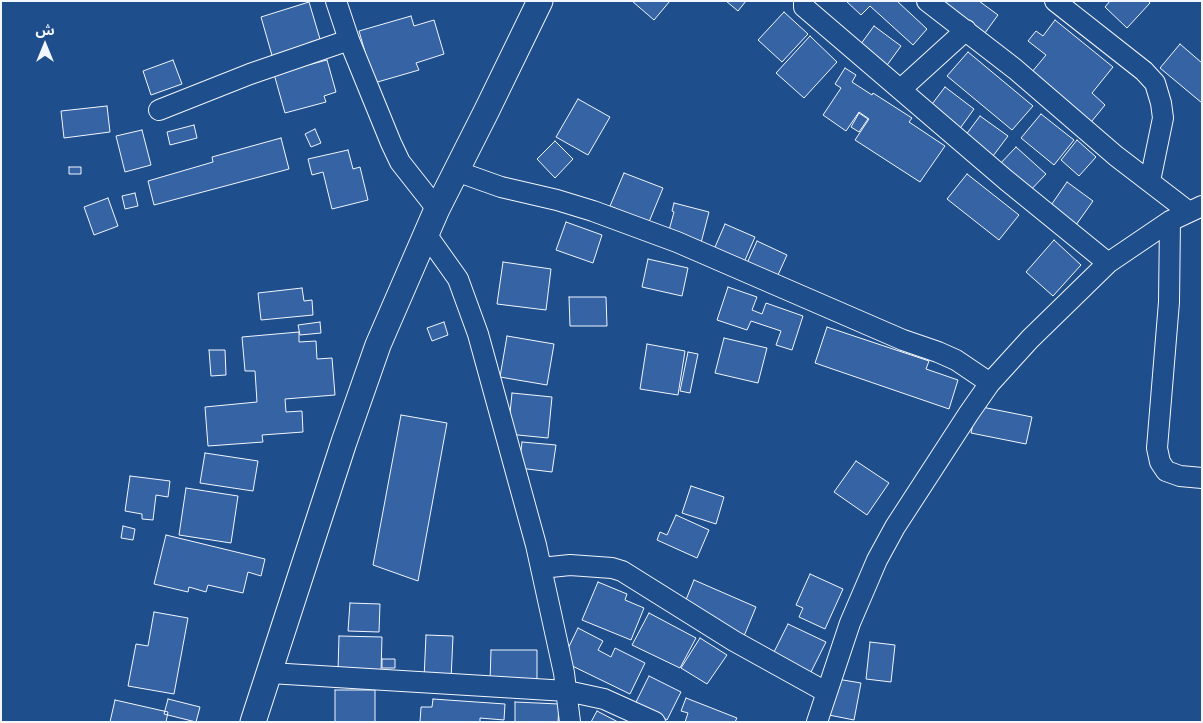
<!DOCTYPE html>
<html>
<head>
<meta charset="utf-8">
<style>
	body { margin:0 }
	#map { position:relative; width:1203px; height:723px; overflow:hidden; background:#1f4e8c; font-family:"Libre Baskerville","Noto Sans Arabic",serif }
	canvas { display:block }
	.frame { position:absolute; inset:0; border:2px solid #f2f6ff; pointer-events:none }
	.north { position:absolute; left:20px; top:20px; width:50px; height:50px; -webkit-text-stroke:4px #1f4e8c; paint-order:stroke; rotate:0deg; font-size:14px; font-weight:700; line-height:20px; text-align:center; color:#f2f6ff }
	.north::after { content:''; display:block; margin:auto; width:18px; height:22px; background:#f2f6ff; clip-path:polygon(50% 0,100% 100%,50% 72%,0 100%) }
</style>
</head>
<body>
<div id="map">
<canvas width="1203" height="723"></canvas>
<div class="frame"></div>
<div class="north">ش</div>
</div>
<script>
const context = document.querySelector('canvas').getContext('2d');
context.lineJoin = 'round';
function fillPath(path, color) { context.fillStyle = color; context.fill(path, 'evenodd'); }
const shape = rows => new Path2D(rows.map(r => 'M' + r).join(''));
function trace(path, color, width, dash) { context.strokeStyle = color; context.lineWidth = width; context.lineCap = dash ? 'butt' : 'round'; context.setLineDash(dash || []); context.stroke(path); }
const building = shape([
	[632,1,670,1,654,20,632,1],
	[726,1,746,1,738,11,726,1],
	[846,1,897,1,927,29,913,45,870,6,861,15,846,1],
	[932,1,979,1,998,15,982,37,932,1],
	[1110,1,1148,1,1150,3,1127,28,1105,7,1110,1],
	[309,2,320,39,308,43,310,48,273,59,261,17,309,2],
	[784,12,808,34,782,62,758,40,784,12],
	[411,16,414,26,434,20,444,54,416,63,419,70,374,83,359,31,411,16],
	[1055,20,1113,67,1092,93,1105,105,1087,127,1027,78,1046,55,1028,41,1036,31,1043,36,1055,20],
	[874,26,901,46,882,72,855,52,874,26],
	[810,36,837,62,804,98,776,73,810,36],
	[1180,44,1202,63,1202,103,1160,68,1180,44],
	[968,52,1033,106,1012,130,947,76,968,52],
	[173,60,182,84,151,95,143,71,173,60],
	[327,60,336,92,324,96,326,102,285,113,274,74,327,60],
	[845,68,856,75,852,82,872,95,873,93,912,118,909,122,945,146,920,182,855,140,869,119,859,112,846,131,823,115,841,88,835,84,845,68],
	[945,87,974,109,956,134,926,112,945,87],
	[578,99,610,117,588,155,556,137,578,99],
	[107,106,110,132,64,138,61,111,107,106],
	[859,113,868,119,859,132,851,127,859,113],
	[1041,114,1074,140,1054,165,1021,138,1041,114],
	[980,116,1008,136,993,156,965,136,980,116],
	[194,125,197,138,170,145,167,132,194,125],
	[315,129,321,143,311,147,305,134,315,129],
	[142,130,151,165,125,172,116,136,142,130],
	[281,138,289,169,154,205,148,181,213,162,212,157,281,138],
	[1077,140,1096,157,1079,176,1061,160,1077,140],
	[555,141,573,159,555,178,537,159,555,141],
	[1016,147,1046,174,1026,195,997,167,1016,147],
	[348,150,353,169,360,167,368,200,332,209,323,172,312,175,308,159,348,150],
	[69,167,81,167,81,174,69,174,69,167],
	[624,173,663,188,649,222,610,206,624,173],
	[967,174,1019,215,999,240,947,199,967,174],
	[1067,182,1093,201,1071,232,1045,214,1067,182],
	[135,193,138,206,125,209,122,196,135,193],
	[108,198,118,226,94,235,84,207,108,198],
	[674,203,709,212,701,243,668,234,674,212,672,211,674,203],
	[566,222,602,235,593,263,556,250,566,222],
	[725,224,755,237,742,267,712,254,725,224],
	[1054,240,1081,265,1053,296,1026,272,1054,240],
	[757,241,787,255,773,286,743,272,757,241],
	[648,259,688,268,682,296,642,287,648,259],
	[503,262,551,269,546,310,497,304,503,262],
	[728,287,757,297,752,310,762,314,766,303,803,316,792,350,776,345,781,331,751,321,747,330,717,320,728,287],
	[302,288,304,301,312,300,313,315,261,320,258,293,302,288],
	[569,297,606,297,607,326,570,326,569,297],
	[320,322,321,333,300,335,298,325,320,322],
	[444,322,448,335,432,341,427,328,444,322],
	[827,327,929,361,926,369,958,380,949,409,815,363,827,327],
	[299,332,299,342,316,341,317,359,332,358,335,395,285,399,286,412,302,411,303,432,262,435,263,442,208,446,205,407,257,402,255,371,245,371,242,337,299,332],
	[507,336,554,344,547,385,500,377,507,336],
	[724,338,767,348,758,383,715,373,724,338],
	[647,344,685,351,678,395,640,389,647,344],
	[209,350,225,350,226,375,211,376,209,350],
	[688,352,698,354,690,393,680,391,688,352],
	[512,393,552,397,548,438,508,434,512,393],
	[977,406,1032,417,1026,444,971,433,977,406],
	[401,415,447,423,418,581,373,565,401,415],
	[522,442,556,445,552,472,519,468,522,442],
	[205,453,258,461,253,491,200,483,205,453],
	[856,461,889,483,867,515,834,492,856,461],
	[130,476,170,481,168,497,156,495,153,520,142,519,142,514,125,511,130,476],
	[691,486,724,497,716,524,682,513,691,486],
	[186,488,238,496,231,543,179,535,186,488],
	[676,515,709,530,697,558,657,540,660,532,667,535,676,515],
	[123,526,135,529,133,540,121,538,123,526],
	[166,535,265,559,261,576,248,572,243,593,208,585,206,592,189,587,188,592,154,584,166,535],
	[810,574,843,589,825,629,799,617,803,608,796,605,810,574],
	[694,580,756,607,742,641,681,612,694,580],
	[598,582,627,594,625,600,644,608,631,640,582,620,598,582],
	[350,603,380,604,379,632,348,631,350,603],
	[154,612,188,618,174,694,128,686,136,644,148,646,154,612],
	[649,613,696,638,680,668,632,645,649,613],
	[788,624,826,642,809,676,771,658,788,624],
	[578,628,603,641,598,650,611,657,615,648,645,663,630,694,562,661,578,628],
	[426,635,453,636,451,680,424,679,426,635],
	[339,636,382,637,381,672,338,671,339,636],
	[700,638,727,655,707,684,681,668,700,638],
	[870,642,895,645,891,682,866,679,870,642],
	[491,650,537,650,537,683,490,682,491,650],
	[382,659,395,659,395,668,382,668,382,659],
	[649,676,681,692,667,720,635,704,649,676],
	[831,678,861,683,854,720,824,714,831,678],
	[335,690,375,690,375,722,335,722,335,690],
	[686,698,737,718,735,722,685,722,688,713,681,711,686,698],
	[168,699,200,707,196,722,164,714,168,699],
	[433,699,505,704,504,720,480,718,480,722,420,722,421,707,432,707,433,699],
	[115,700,168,712,166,722,110,722,115,700],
	[515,702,559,704,558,722,515,722,515,702],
	[597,711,618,722,591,722,597,711]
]);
fillPath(building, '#3563a3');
trace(building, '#f2f6ff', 1);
const minor = shape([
	[336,1,349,40,391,143,400,162,437,209],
	[804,1,804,7,1006,180,1108,263],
	[927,1,1015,69,1116,156,1189,212],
	[1055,1,1144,71,1155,83,1161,103,1163,118,1150,181],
	[901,89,966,30],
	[159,110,250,74,349,40],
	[456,171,501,187,557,200,593,211,677,242,903,340,938,352,956,360,990,383],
	[1170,221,1169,302,1157,448,1160,462,1166,471,1180,476,1202,478],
	[426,234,458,279,478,334,536,545,564,673,570,722],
	[541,568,570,565,612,568,622,571,734,641,826,692],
	[270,673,567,691,604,699,655,722],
	[817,722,850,623,877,560,895,527,969,413,990,383,1030,339,1108,263,1170,221,1202,206]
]);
const major = shape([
	[253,722,344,442,378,345,437,209,487,110,540,1]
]);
trace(minor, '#f2f6ff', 22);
trace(major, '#f2f6ff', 27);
trace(minor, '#1f4e8c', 20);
trace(major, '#1f4e8c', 25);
</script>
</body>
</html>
